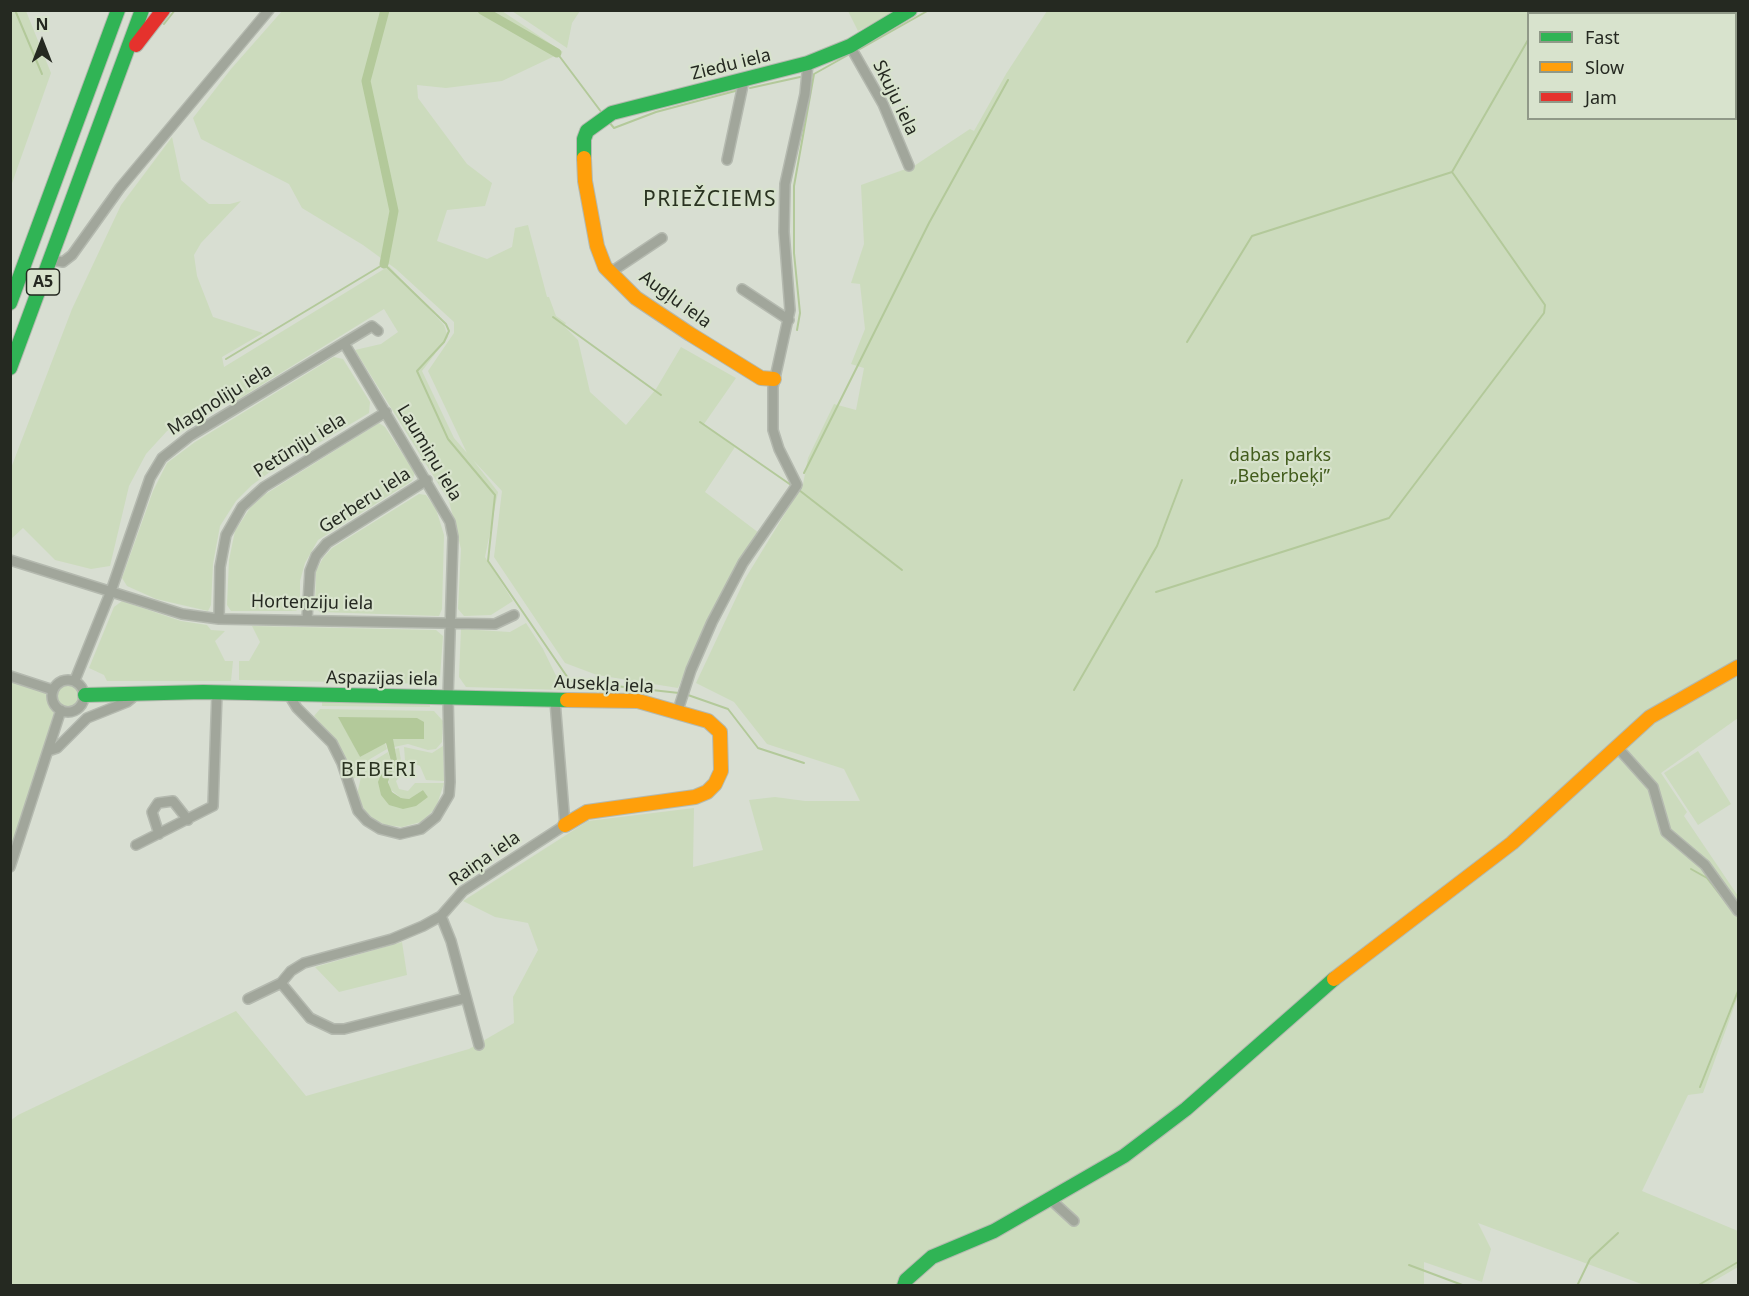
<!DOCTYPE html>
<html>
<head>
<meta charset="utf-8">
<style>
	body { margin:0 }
	#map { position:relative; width:1749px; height:1296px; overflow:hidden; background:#d8ded2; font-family:"Noto Sans",sans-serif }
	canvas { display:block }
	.frame { position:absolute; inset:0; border:12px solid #252921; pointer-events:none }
	.legend { position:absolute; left:1527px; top:12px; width:210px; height:108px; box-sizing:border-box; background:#d8e3cd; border:2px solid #909988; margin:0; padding:8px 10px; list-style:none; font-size:18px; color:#252921 }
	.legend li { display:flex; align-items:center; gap:12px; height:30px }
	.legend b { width:30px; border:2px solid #909988 }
	.north { position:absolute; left:12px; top:12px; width:60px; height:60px; -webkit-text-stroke:4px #d8e3cd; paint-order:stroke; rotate:0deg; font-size:16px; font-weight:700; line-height:24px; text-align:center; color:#252921 }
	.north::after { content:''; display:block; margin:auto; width:21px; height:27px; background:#252921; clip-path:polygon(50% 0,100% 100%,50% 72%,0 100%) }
</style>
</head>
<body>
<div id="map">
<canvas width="1749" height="1296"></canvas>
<div class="frame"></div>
<ul class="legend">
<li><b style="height:8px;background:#30b455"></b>Fast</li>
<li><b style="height:8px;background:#ff9f0a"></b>Slow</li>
<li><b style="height:8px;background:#e5322d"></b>Jam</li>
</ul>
<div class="north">N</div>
</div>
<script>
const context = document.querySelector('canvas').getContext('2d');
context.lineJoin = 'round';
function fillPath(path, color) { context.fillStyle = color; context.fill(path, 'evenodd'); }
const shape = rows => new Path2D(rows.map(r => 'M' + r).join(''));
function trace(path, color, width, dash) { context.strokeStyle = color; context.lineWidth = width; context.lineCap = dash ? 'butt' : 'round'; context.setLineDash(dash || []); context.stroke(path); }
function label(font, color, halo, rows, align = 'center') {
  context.font = font + ' "Noto Sans",sans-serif'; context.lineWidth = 4.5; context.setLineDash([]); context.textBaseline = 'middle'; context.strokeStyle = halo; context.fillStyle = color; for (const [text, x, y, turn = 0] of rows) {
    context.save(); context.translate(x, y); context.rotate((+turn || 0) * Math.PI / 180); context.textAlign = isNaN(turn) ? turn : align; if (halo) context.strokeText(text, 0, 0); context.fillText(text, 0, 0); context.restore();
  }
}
fillPath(shape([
	[11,10,26,11,51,73,11,186],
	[283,10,502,11,563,52,502,81,446,88,417,85,418,98,467,164,492,183,485,206,447,210,437,241,487,259,512,247,515,228,528,225,547,297,549,297,556,316,566,323,564,326,578,340,590,392,626,425,656,389,681,347,736,378,704,424,735,447,705,492,759,533,708,619,678,688,597,675,565,663,494,557,502,491,473,460,498,492,485,557,513,601,491,615,464,616,458,609,461,549,449,501,355,350,381,344,398,332,384,309,234,402,231,397,167,431,146,454,129,486,110,566,91,569,55,560,23,528,11,539,11,468,72,309,121,205,172,137,181,180,209,204,230,204,241,201,201,243,194,255,197,276,213,317,263,333,222,357,224,367,389,266,444,325,448,337,422,371,454,438,467,453,428,371,454,333,454,322,396,269,363,245,302,208,289,184,201,139,193,118,231,69],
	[512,11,580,11,572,23,567,48],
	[848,11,898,11,858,31],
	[1047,11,1738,11,1738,718,1661,773,1687,812,1684,816,1738,896,1738,996,1703,1093,1688,1095,1642,1191,1738,1231,1738,1267,1707,1285,1644,1285,1478,1223,1491,1249,1482,1282,1424,1262,1424,1286,11,1286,10,1121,18,1115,236,1011,306,1096,469,1049,514,1023,513,997,538,950,528,923,495,917,463,901,588,821,694,808,693,867,763,850,749,800,775,797,805,801,860,801,844,769,767,744,734,702,696,683,745,579,803,484,808,458,834,404,856,410,864,368,851,364,865,329,860,284,851,283,864,244,861,185,914,166,970,129,974,131,1006,74],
	[1528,14,1736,14,1736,118,1528,118],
	[334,357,343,359,370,402,369,413,270,472,252,485,236,501,220,526,213,564,211,605,208,611,156,599,127,586,122,578,153,491,167,463,195,442],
	[379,423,385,427,415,473,412,481,318,540,305,563,300,581,300,606,296,611,231,611,227,605,229,560,235,531,250,508,264,495],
	[419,494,426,495,436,509,444,535,442,609,439,616,320,612,315,608,316,571,323,558,332,548],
	[122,601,181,621,207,625,211,630,225,631,215,641,225,661,233,661,231,681,107,681,104,675,89,668,114,607],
	[526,623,543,649,563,690,466,687,459,677,461,629,510,632],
	[252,626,436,630,443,636,440,677,434,684,239,680,239,661,249,661,260,642],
	[11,681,46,693,54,713,11,854],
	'57 695a12 12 0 1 1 24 0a12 12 0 1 1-24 0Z',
	[322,700,430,702,430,707,322,706],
	[320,709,434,711,443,721,442,742,436,749,428,750,408,744,394,747,392,739,396,737,339,717,360,757,385,743,387,749,370,759,359,775,352,780,339,744,314,716],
	[443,746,444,781,426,780,420,766,405,760,404,747,432,753],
	[399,748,403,773,396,781,399,789,408,791,415,783,444,783,436,808,421,822,402,827,386,825,375,820,365,811,357,795,361,777,370,763,388,752,391,761,383,769,389,805,428,797,423,790,409,799,401,798,390,789,388,778,398,765,395,749],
	[1698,751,1731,804,1698,825,1664,773],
	[402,942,407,975,339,992,315,967]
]), '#ccdbbd');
fillPath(shape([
	[338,717,417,718,424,722,424,739,393,739,398,765,391,773,388,782,392,792,401,798,409,799,423,790,428,797,416,806,403,809,389,805,381,795,378,782,383,769,391,761,386,743,360,757]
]), '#b3c99a');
trace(shape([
	[15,10,42,74],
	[1587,10,1589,14],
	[1544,14,1546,10],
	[164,24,175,10],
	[860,49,929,10],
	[557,53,602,113],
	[1736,68,1738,67],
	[750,88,800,77],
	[609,122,614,128,656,112,739,90],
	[553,317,661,395],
	[797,330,800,313,794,253,794,186,814,74,848,55],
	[1187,342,1252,236,1452,172,1528,40],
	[226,359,384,264,446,324,449,331,444,342,417,371,448,439,495,495,488,561,570,681,679,693],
	[700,422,791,485],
	[804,473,929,223,1008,80],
	[799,490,902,570],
	[1156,592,1389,518,1544,313,1545,305,1452,172],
	[1074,690,1157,546,1182,480],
	[688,695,728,709,758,748,804,763],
	[1691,869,1707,878,1729,906],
	[1700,1087,1738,991],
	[1409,1265,1465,1286],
	[1577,1286,1590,1259,1618,1233],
	[1697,1286,1738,1262]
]), '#b3c99a', 2);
trace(shape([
	[482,10,557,53],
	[384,264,394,211,366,81,385,10]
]), '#b3c99a', 9);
const street = shape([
	[850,46,883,104,909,166],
	[727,160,744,80],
	[51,260,63,262,72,255,120,188,269,10],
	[611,272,662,238],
	[742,289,789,320],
	[10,560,182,614,219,619,495,624,514,615],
	[219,619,220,567,226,535,242,507,264,487,386,412],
	[307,619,310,571,316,556,327,543,427,480],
	[10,676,53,690],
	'52 696a16 16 0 1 1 32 0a16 16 0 1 1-32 0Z',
	[75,680,111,591,150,478,162,458,190,436,372,326,378,331],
	[289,695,297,708,332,743,342,763,358,811,367,821,380,829,400,834,421,829,436,817,449,795,450,782,448,698,453,537,450,522,344,343],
	[678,710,691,670,712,622,743,563,797,485,779,449,773,430,773,387,790,310,784,232,785,184,805,94,808,63],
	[1618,748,1653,787,1666,832,1705,865,1738,911],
	[48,751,57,748,87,718,127,702,132,698,133,693],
	[159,834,152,812,158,803,173,801,188,820],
	[136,845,213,806,217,693],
	[10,867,61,710],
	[441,916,451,941,479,1045],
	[281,983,310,1018,333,1029,344,1029,466,998],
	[248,999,281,983,291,971,304,963,392,939,423,926,441,916,463,891,565,825,555,701],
	[1050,1199,1074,1221]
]);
const fast = shape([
	[584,158,584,139,587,131,612,113,808,63,850,46,910,10],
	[10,303,118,10],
	[10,368,142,10],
	[85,695,203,692,567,700],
	[904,1286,906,1280,932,1257,994,1231,1124,1156,1186,1109,1334,979]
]);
const slow = shape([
	[584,158,585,181,597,246,605,267,636,298,690,334,761,378,774,379],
	[565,825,587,812,695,797,707,792,715,784,721,771,720,732,708,721,638,701,567,700],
	[1334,979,1512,843,1650,717,1738,667]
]);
const jam = shape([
	[136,45,163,10]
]);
trace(street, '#b4b9af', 12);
trace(fast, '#b4b9af', 16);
trace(slow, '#b4b9af', 16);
trace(jam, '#b4b9af', 16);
trace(street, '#a1a69b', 9);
trace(fast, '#30b455', 14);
trace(slow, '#ff9f0a', 14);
trace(jam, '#e5322d', 14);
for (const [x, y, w] of [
	[43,282,33]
]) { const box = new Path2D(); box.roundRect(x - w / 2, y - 13, w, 26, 4.5); context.fillStyle = '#d8e3cd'; context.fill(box); trace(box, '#252921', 1.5); }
label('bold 16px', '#252921', null, [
	["A5",43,282]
]);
label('18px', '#252921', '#d8e3cd', [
	["Ziedu iela",731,65,-14],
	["Skuju iela",895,98,64],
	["Augļu iela",675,300,36],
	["Magnoliju iela",220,400,-32],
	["Petūniju iela",300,446,-32],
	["Laumiņu iela",429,453,59],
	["Gerberu iela",365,501,-33],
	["Hortenziju iela",312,603,1],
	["Aspazijas iela",382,679,1],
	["Ausekļa iela",604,685,3],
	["Raiņa iela",485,859,-35]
]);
label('18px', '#425c1c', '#d8e3cd', [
	["dabas parks",1280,456],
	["„Beberbeķi”",1280,477]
]);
context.letterSpacing = '1.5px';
label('20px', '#2a3321', '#d8e3cd', [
	["BEBERI",379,770]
]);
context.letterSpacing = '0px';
context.letterSpacing = '1.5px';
label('21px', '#2a3321', '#d8e3cd', [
	["PRIEŽCIEMS",710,200]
]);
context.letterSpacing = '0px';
</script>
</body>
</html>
